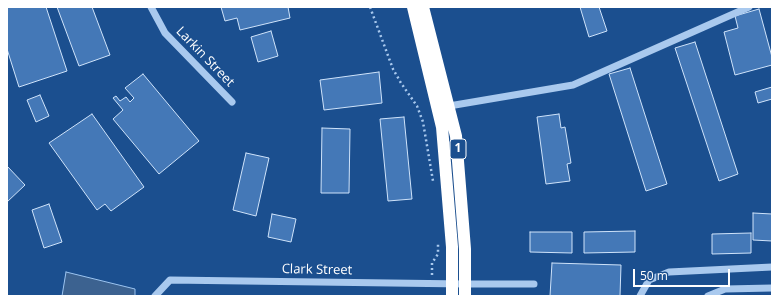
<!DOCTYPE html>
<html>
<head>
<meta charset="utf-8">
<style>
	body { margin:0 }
	#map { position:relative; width:779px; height:303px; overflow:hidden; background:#1b4f8f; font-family:"Open Sans",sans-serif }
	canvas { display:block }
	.frame { position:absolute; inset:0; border:8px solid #fff; pointer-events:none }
	.scale { position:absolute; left:633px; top:269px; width:97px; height:18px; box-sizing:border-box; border:2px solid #fff; border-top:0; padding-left:5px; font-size:12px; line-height:14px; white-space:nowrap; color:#fff; -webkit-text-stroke:3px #1b4f8f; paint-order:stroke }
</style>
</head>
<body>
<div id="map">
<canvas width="779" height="303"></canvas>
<div class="frame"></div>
<div class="scale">50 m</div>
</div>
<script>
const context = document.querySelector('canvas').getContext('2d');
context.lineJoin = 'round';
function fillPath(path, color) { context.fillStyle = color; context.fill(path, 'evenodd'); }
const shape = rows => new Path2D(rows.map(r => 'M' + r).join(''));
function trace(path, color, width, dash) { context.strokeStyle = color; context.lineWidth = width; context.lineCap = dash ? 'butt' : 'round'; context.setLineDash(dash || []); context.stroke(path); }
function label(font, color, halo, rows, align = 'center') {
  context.font = font + ' "Open Sans",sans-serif'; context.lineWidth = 3; context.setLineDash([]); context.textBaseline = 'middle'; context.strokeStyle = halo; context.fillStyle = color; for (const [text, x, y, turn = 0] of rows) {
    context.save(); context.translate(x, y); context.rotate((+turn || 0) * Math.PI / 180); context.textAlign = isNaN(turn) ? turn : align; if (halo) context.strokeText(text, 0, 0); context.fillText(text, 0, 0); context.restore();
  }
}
const water = shape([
	[66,272,135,289,135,296,62,296,66,272]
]);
fillPath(water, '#3c6290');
trace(water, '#9cc4f0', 1);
const building = shape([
	[7,7,46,7,67,71,19,87,7,49,7,7],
	[57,7,92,7,110,55,79,66,57,7],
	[221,7,288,7,290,18,240,30,237,18,225,21,221,7],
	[580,7,599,7,607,31,589,37,580,7],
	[759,9,772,57,772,65,735,75,724,32,738,28,735,16,759,9],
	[271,31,278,56,258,62,251,37,271,31],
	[695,42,738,174,719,181,675,48,695,42],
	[630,68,667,184,646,191,609,74,630,68],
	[379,72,382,103,324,110,320,80,379,72],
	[143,74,199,141,159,174,113,119,123,110,113,98,116,96,120,101,126,97,130,102,134,98,125,88,143,74],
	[772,87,772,99,758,103,755,92,772,87],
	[40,95,49,116,36,122,27,100,40,95],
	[92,114,144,187,111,211,105,204,97,210,49,143,92,114],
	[559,114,561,128,565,127,571,163,567,164,570,181,546,184,537,117,559,114],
	[404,117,412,199,388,201,380,119,404,117],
	[322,128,350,129,349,193,321,193,322,128],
	[246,153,269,158,256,216,233,210,246,153],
	[7,166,25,185,7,202,7,166],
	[49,204,62,242,44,248,32,210,49,204],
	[753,213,772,214,772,241,753,240,753,213],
	[272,214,296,219,291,242,268,237,272,214],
	[635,231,635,252,584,253,584,232,635,231],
	[530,232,572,232,572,253,530,252,530,232],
	[751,233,751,253,712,254,712,234,751,233],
	[552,263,621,265,620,296,550,296,552,263]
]);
fillPath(building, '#4478b7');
trace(building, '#cfe3fa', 1);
trace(shape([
	[370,7,393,69,401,83,417,106,423,122,433,181],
	[432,275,432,263,438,254,438,242]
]), '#a9c9ee', 2.5, [2, 3]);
trace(shape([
	[151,7,165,33,232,102],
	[449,106,573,85,749,7],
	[155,296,170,280,465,284,534,284],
	[640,296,649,280,669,272,772,267],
	[708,296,725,289,772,288]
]), '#a9c9ee', 7);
trace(shape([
	[413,7,442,127,452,247,452,296],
	[423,7,456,136,465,249,465,296]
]), '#fff', 12);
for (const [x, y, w] of [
	[458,149,16]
]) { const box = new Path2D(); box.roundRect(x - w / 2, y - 10, w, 20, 3); context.fillStyle = '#1b4f8f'; context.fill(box); trace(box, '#fff', 1); }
label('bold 12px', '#fff', null, [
	["1",458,149]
]);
label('13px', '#fff', '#1b4f8f', [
	["Larkin Street",205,57,46],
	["Clark Street",317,270,1]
]);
</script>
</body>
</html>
